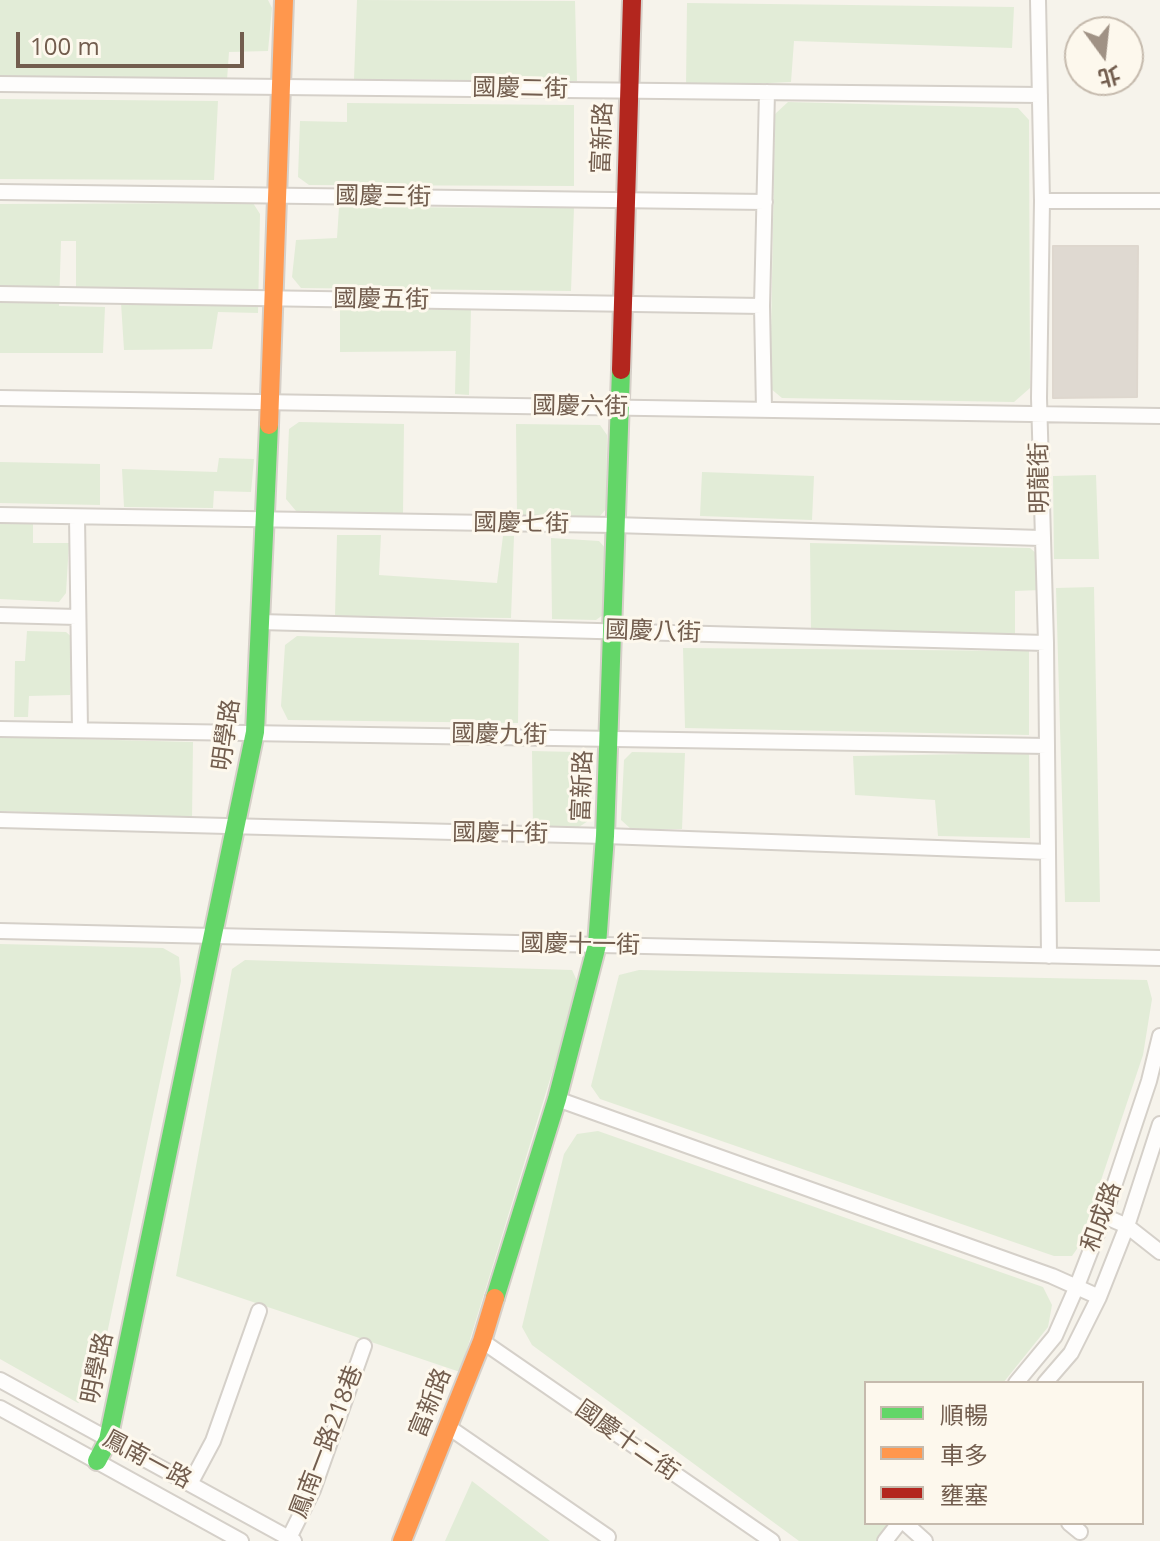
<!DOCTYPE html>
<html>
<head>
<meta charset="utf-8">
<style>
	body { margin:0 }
	#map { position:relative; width:1160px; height:1541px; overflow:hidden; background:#f6f3eb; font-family:"Open Sans","Noto Sans TC",sans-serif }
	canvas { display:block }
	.legend { position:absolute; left:864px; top:1381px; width:280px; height:144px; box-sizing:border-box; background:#fdf8ed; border:2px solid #c5baad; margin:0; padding:10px 14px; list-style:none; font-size:24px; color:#725d4e }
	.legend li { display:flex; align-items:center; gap:16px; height:40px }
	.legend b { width:40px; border:2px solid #c5baad }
	.north { position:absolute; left:1064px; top:16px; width:80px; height:80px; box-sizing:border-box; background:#fdf8ed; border:2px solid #c5baad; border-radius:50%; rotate:165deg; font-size:22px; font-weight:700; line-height:32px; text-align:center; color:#725d4e }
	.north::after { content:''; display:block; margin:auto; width:28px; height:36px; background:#a09285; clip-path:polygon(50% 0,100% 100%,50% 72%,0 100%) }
	.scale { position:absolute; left:16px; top:32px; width:228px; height:36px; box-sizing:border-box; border:4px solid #725d4e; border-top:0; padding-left:10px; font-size:24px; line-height:28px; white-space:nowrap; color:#725d4e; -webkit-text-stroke:6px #fdf8ed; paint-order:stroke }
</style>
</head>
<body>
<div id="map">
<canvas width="1160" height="1541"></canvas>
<ul class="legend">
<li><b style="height:10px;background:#63d668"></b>順暢</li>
<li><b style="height:10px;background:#ff974d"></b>車多</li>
<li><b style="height:10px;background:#b3261e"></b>壅塞</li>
</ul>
<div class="north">北</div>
<div class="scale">100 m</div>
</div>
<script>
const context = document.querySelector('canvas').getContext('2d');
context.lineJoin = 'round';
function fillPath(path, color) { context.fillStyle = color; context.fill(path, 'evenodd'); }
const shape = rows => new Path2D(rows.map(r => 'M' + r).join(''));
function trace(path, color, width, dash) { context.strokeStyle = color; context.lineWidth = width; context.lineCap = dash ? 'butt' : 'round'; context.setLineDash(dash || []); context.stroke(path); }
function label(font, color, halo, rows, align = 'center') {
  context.font = font + ' "Open Sans","Noto Sans TC",sans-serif'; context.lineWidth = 6; context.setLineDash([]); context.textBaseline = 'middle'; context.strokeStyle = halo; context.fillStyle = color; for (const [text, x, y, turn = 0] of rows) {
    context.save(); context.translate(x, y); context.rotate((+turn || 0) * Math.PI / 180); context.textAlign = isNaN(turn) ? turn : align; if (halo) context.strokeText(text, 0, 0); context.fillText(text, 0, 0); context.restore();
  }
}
fillPath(shape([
	[0,0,268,0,272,8,268,51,229,52,227,80,0,81],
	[357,0,575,1,577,81,354,79],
	[687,3,1014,7,1012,48,794,41,791,82,686,87],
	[0,99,218,101,214,180,0,179],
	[788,102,1018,108,1029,120,1030,388,1014,402,782,398,770,388,775,114],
	[347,103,574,105,574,186,309,185,298,177,300,121,347,122],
	[253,203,260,214,258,313,218,312,212,349,124,350,120,287,76,289,76,241,61,241,59,306,105,307,103,353,0,353,0,204],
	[339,207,574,208,571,291,301,288,292,277,296,240,337,238],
	[471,309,469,395,455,394,456,351,340,352,340,310],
	[299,422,404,424,403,514,296,511,286,499,289,429],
	[516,424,600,425,607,435,606,509,600,516,592,520,517,516],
	[219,458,254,459,251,492,214,491,213,508,124,507,122,469,217,472],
	[0,462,100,464,100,505,0,503],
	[702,472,814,476,812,520,700,516],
	[1096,475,1099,559,1054,559,1053,476],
	[0,522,33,522,33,543,69,543,66,593,59,602,0,599],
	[337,535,381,535,379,575,497,583,503,536,514,536,511,618,335,616],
	[551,538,599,541,607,550,607,612,596,620,552,619],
	[810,543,1030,548,1037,554,1041,590,1015,591,1015,636,811,630],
	[1094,587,1100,902,1065,902,1056,588],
	[27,631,66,632,74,639,70,695,29,696,28,717,14,717,15,661,25,661],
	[297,636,519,643,518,723,288,720,281,706,285,645],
	[683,648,1029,651,1029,735,685,728],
	[0,737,193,742,192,819,0,811],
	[532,751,576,752,588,767,588,821,576,829,533,829],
	[632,752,685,753,682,829,631,829,621,820,624,760],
	[1029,753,1030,838,938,836,935,800,855,795,853,756],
	[0,944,163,948,179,957,181,981,95,1391,78,1403,0,1359],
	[245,960,572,970,579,985,460,1372,176,1276,232,969],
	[639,970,1147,980,1152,999,1143,1055,1079,1246,1072,1256,1054,1256,600,1099,591,1086,619,975],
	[598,1131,1043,1287,1052,1305,1048,1327,1003,1383,866,1383,866,1523,891,1523,877,1541,799,1541,532,1345,522,1327,564,1154,577,1134],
	[472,1481,550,1541,445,1541]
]), '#e2ecd7');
const building = shape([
	[1053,246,1138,246,1137,397,1053,398,1053,246]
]);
fillPath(building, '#dfd9d1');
trace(building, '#ded7ce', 2);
const street = shape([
	[1038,0,1042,201,1039,398,1046,643,1049,956],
	[0,84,1040,95],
	[0,192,765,202],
	[1042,201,1160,201],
	[0,294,762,306],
	[0,398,1160,416],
	[764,409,762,306,767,92],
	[0,515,614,525,1041,538],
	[77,517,80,730],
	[0,615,77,617],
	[260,622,1046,643],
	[0,729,1047,746],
	[0,820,605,836,1048,852],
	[0,931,1160,958],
	[557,1099,1052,1276,1099,1297],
	[1104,1216,1127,1226,1160,1252],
	[482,1341,772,1541],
	[0,1380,294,1541],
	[1016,1383,1055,1336,1077,1286,1104,1216,1149,1081,1160,1036],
	[1045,1383,1071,1353,1099,1297,1127,1226,1160,1124],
	[0,1408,241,1541],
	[447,1426,608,1537],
	[190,1484,213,1441,259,1311],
	[905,1523,925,1541],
	[1069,1523,1080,1532],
	[289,1538,313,1490,364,1346],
	[885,1541,899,1523]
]);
const fast = shape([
	[495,1298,557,1099,597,945,605,836,621,370],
	[97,1461,108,1440,255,732,269,425]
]);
const slow = shape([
	[269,425,284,0],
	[402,1541,482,1341,495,1298]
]);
const jam = shape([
	[621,370,632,0]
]);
trace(street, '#d5d0c9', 18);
trace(fast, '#d6d0c9', 22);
trace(slow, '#d6d0c9', 22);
trace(jam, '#d6d0c9', 22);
trace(street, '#fefdfc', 14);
trace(fast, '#63d668', 18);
trace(slow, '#ff974d', 18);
trace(jam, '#b3261e', 18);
label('24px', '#725d4e', '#fdf8ed', [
	["國慶二街",520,89,1],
	["富新路",603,138,-88],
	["國慶三街",383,197,1],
	["國慶五街",381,300,1],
	["國慶六街",580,407,1],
	["明龍街",1040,478,-91],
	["國慶七街",521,524,1],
	["國慶八街",653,632,2],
	["明學路",227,735,-82],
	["國慶九街",499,735,1],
	["富新路",583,786,-88],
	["國慶十街",500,834,1],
	["國慶十一街",580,945,1],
	["和成路",1102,1217,-70],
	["明學路",98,1368,-78],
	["富新路",431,1403,-68],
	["國慶十二街",627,1441,35],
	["鳳南一路218巷",327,1442,-69],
	["鳳南一路",147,1460,28]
]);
</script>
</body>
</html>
